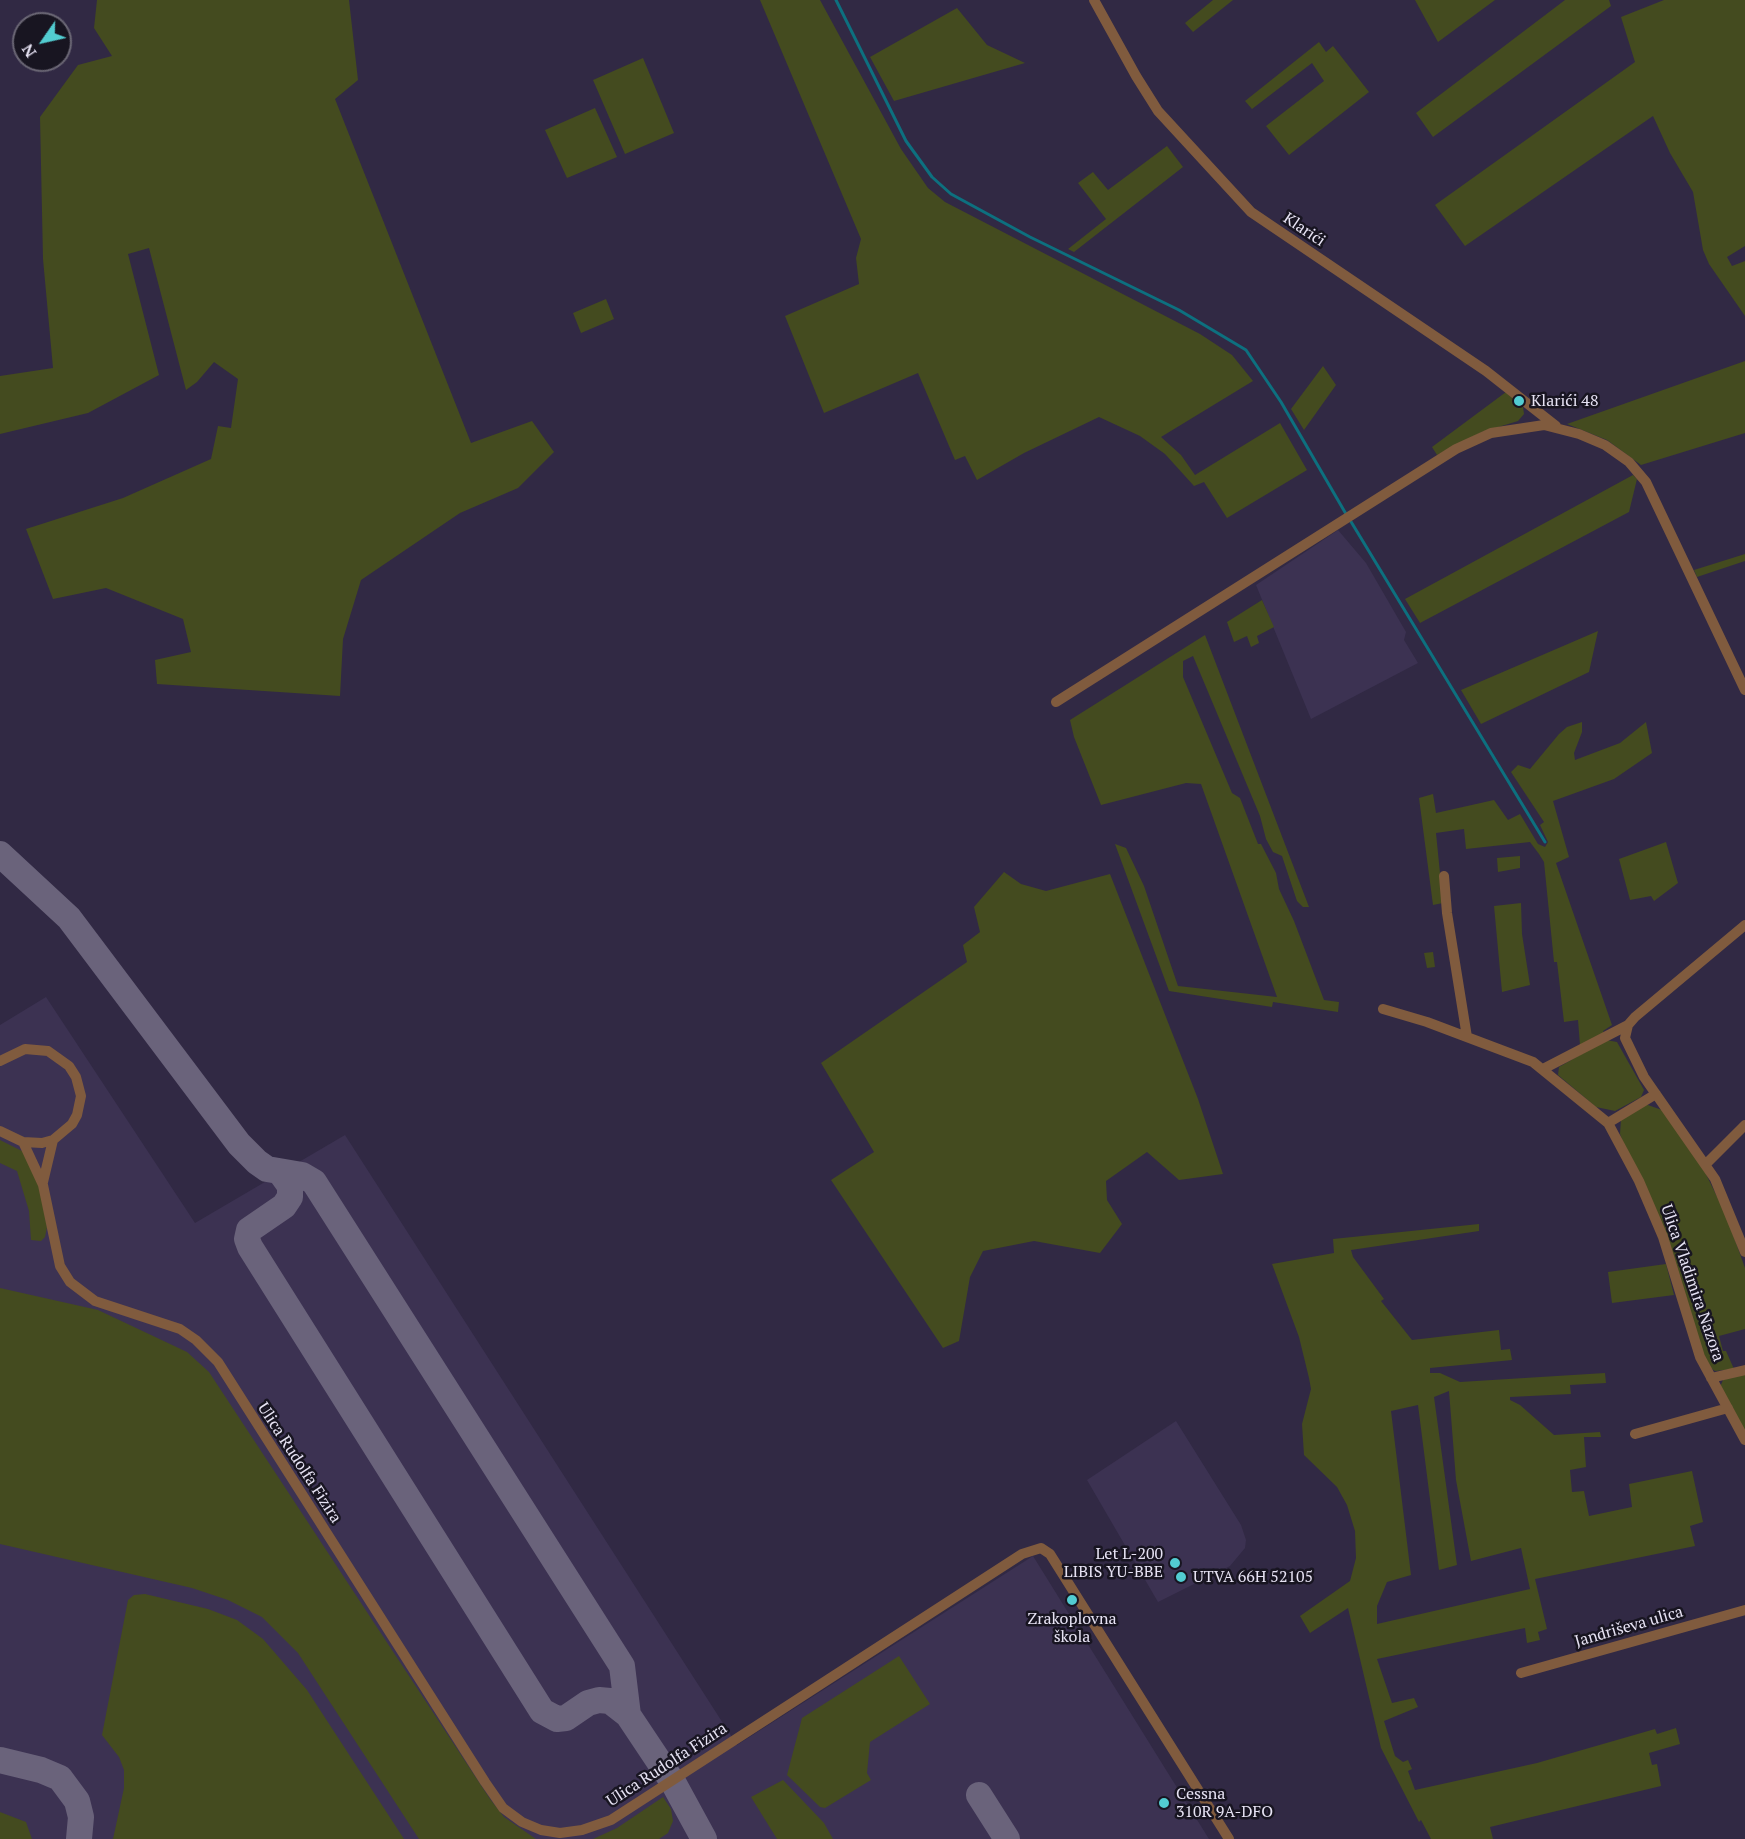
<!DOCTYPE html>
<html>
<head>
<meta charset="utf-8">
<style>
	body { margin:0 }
	#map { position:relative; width:1745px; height:1839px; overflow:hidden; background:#312944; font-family:"PT Serif",serif }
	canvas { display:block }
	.north { position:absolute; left:12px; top:12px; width:60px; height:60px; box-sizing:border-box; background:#181521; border:2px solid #6b6775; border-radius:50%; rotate:236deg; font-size:16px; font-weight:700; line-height:24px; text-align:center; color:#e7e3f4 }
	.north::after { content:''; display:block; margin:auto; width:21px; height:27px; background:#52ccd1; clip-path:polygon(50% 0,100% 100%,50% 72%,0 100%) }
</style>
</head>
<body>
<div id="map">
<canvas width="1745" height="1839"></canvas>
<div class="north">N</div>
</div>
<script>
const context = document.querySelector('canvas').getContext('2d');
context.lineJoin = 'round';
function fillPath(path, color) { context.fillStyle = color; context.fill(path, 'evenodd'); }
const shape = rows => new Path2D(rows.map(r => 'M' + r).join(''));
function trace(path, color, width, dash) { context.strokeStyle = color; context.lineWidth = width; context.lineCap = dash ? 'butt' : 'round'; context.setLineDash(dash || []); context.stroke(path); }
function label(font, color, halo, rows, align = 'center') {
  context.font = font + ' "PT Serif",serif'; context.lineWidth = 5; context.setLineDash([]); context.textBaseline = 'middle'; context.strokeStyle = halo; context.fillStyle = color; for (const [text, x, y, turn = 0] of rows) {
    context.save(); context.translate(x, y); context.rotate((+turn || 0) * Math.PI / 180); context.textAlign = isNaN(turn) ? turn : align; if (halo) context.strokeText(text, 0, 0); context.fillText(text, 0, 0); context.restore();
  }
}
fillPath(shape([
	[1338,530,1366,563,1406,632,1404,640,1418,663,1311,719,1256,585],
	[46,997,195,1223,345,1135,737,1745,1033,1556,1209,1839,0,1839,0,1025],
	[1176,1421,1241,1525,1246,1540,1245,1548,1230,1566,1158,1602,1087,1480]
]), '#3c3252');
fillPath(shape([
	[97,0,349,0,358,80,335,99,471,443,532,421,554,452,518,488,460,513,361,580,343,639,340,696,157,684,155,660,191,652,183,619,106,588,53,599,26,529,123,498,211,459,218,426,231,428,238,379,214,362,197,382,186,390,149,248,128,254,159,375,88,413,0,434,0,376,53,368,43,259,40,117,78,65,112,56,94,28],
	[760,0,820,0,901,149,928,188,945,202,1200,334,1232,355,1253,381,1161,437,1181,455,1195,475,1280,423,1307,470,1227,518,1204,482,1194,486,1165,454,1140,436,1099,417,1024,453,977,480,965,456,955,460,918,373,824,413,785,316,859,284,856,258,861,239],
	[1213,0,1233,0,1193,32,1185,23],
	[1415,0,1495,0,1438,42],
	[1565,0,1609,0,1611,6,1433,137,1416,113],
	[1664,0,1745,0,1745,246,1727,257,1732,266,1745,261,1745,316,1709,264,1703,250,1693,192,1670,153,1653,116,1465,246,1435,205,1635,62,1621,17],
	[957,8,987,45,1025,63,894,101,870,57],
	[1319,42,1326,52,1333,46,1369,92,1289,155,1266,126,1324,81,1312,63,1252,109,1245,101],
	[643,58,674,133,625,154,593,80],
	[595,108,617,157,567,178,545,130],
	[1167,146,1183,167,1074,252,1068,249,1106,219,1078,183,1093,172,1108,190],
	[606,299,614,319,581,333,573,313],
	[1745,361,1745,433,1641,465,1607,440,1567,424],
	[1323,366,1336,385,1304,430,1291,409],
	[1506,392,1523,407,1524,414,1518,421,1482,432,1437,455,1432,447],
	[1633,475,1637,479,1629,512,1420,623,1405,599],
	[1745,554,1745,561,1697,577,1694,570],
	[1262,600,1274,627,1257,636,1259,643,1251,647,1247,636,1234,642,1227,622],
	[1598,631,1589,672,1481,724,1461,690],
	[1205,635,1309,907,1303,907,1297,901,1282,856,1273,852,1266,839,1260,816,1193,656,1183,661,1183,677,1232,793,1240,798,1258,844,1261,844,1276,873,1279,889,1294,921,1324,1000,1339,1002,1338,1012,1273,1002,1272,1007,1169,991,1115,844,1126,848,1144,886,1178,986,1277,997,1201,784,1186,783,1101,805,1074,737,1070,720],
	[1582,722,1582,732,1574,753,1575,760,1620,743,1646,722,1652,753,1614,779,1553,801,1569,857,1556,863,1612,1025,1603,1031,1604,1033,1580,1045,1578,1020,1564,1022,1557,962,1554,962,1544,862,1539,854,1530,842,1466,849,1464,829,1436,833,1443,903,1433,905,1419,798,1433,794,1436,813,1494,800,1508,820,1520,814,1538,844,1545,847,1548,842,1540,825,1544,822,1511,772,1518,765,1530,769,1559,734,1567,727],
	[1666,842,1678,883,1654,901,1651,896,1630,900,1619,859],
	[1520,856,1520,868,1498,872,1497,858],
	[1004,872,1021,884,1046,891,1110,874,1198,1099,1223,1174,1179,1180,1147,1152,1106,1181,1107,1200,1122,1224,1100,1253,1034,1241,983,1251,970,1277,959,1341,943,1348,831,1180,874,1152,821,1063,967,962,963,945,980,932,974,907],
	[1521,903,1522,934,1530,985,1502,992,1494,906],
	[1433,952,1435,967,1427,968,1424,953],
	[1606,1040,1617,1042,1644,1090,1641,1097,1615,1111,1596,1107,1558,1075,1559,1067],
	[1645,1104,1662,1110,1703,1168,1726,1215,1745,1268,1745,1329,1719,1336,1723,1351,1726,1351,1734,1369,1715,1371,1708,1366,1620,1134,1621,1119],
	[0,1140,26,1153,36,1170,47,1227,45,1237,41,1241,31,1240,29,1211,17,1171,0,1163],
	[1479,1224,1479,1231,1351,1250,1353,1257,1384,1299,1381,1301,1412,1340,1499,1330,1501,1350,1510,1349,1512,1360,1430,1368,1430,1373,1440,1373,1460,1382,1605,1373,1606,1383,1570,1385,1571,1394,1510,1397,1510,1400,1520,1405,1554,1435,1600,1432,1601,1437,1584,1437,1586,1467,1570,1470,1572,1492,1584,1491,1589,1516,1632,1507,1629,1484,1692,1471,1703,1522,1690,1526,1695,1546,1535,1579,1547,1629,1538,1632,1540,1640,1527,1643,1525,1628,1377,1659,1392,1703,1414,1698,1418,1707,1384,1721,1395,1756,1403,1762,1408,1760,1412,1769,1408,1771,1415,1790,1537,1763,1655,1729,1657,1734,1676,1728,1680,1744,1649,1753,1652,1765,1657,1764,1661,1786,1490,1827,1493,1839,1431,1839,1421,1820,1419,1822,1381,1748,1348,1608,1310,1633,1300,1616,1350,1581,1356,1558,1355,1531,1347,1505,1337,1487,1304,1455,1302,1424,1311,1389,1309,1378,1299,1337,1272,1264,1334,1253,1333,1239],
	[1449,1391,1456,1480,1471,1561,1521,1548,1530,1589,1377,1624,1377,1606,1387,1582,1411,1575,1391,1411,1418,1405,1439,1570,1457,1565,1434,1397],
	[1666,1264,1674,1295,1612,1303,1608,1272],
	[0,1288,98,1310,187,1352,209,1372,490,1799,504,1817,536,1839,419,1839,298,1653,262,1617,228,1600,192,1588,0,1544],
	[1745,1373,1745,1433,1720,1387,1723,1380],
	[145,1594,208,1609,237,1620,263,1639,307,1690,404,1839,113,1839,124,1788,124,1770,119,1757,102,1735,128,1600,134,1595],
	[899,1656,930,1704,870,1742,867,1773,871,1780,825,1808,820,1807,787,1775,802,1718],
	[783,1780,824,1823,833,1839,777,1839,751,1797],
	[663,1797,671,1809,673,1821,668,1833,659,1839,593,1839,617,1828],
	[0,1812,26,1822,32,1839,0,1839]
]), '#444b1f');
trace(shape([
	[836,0,906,141,932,177,951,194,1030,237,1179,310,1246,350,1281,402,1346,514],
	[1350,520,1545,842]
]), '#0d707f', 3);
trace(shape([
	[0,854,69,918,239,1144,257,1162,267,1169,302,1175,314,1182,622,1666,628,1715,674,1784,704,1839],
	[280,1172,290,1186,290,1197,284,1206,249,1230,247,1239,250,1247,542,1711,557,1719,566,1718,588,1703,599,1700,610,1701,628,1715],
	[0,1760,41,1770,60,1778,77,1801,81,1817,79,1839],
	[979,1795,1007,1839]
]), '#6a637b', 26);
trace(shape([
	[1094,0,1136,76,1158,111,1251,212,1486,371,1556,426],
	[1056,702,1456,449,1491,433,1544,425,1579,434,1605,445,1629,462,1646,482,1745,690],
	[1444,876,1447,913,1467,1037],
	[1745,925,1635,1017,1628,1025,1625,1038,1644,1077,1715,1179,1745,1252],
	[1383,1009,1427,1022,1533,1062,1608,1123,1639,1181,1663,1237,1700,1357,1745,1440],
	[0,1061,25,1049,48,1051,69,1066,76,1077,81,1096,77,1115,72,1124,53,1140,42,1143,23,1142,0,1131],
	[1543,1069,1628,1025],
	[1608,1123,1656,1094],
	[23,1142,43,1185,60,1266,70,1282,95,1301,180,1329,196,1340,218,1362,485,1782,503,1808,522,1822,541,1830,560,1833,582,1830,611,1820,1022,1554,1041,1548,1050,1554,1229,1839],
	[1706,1164,1745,1125],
	[43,1182,53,1140],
	[1711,1378,1745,1370],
	[1635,1434,1728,1408],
	[1521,1673,1745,1610]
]), '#805b3e', 10);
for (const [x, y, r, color] of [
	[1519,401,6,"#52ccd1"],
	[1175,1563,6,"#52ccd1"],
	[1181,1577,6,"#52ccd1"],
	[1072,1600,6,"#52ccd1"],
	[1164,1803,6,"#52ccd1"]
]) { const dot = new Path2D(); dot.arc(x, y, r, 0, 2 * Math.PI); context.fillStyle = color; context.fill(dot); trace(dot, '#181521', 2); }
label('16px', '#e7e3f4', '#181521', [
	["Klarići",1304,230,34],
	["Ulica Vladimira Nazora",1692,1283,71],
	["Ulica Rudolfa Fizira",299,1463,57],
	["Jandriševa ulica",1629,1627,-16],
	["Ulica Rudolfa Fizira",667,1765,-33]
]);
label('16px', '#e7e3f4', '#181521', [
	["Klarići 48",1531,401],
	["Let L-200",1163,1554,"right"],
	["LIBIS YU-BBE",1163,1572,"right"],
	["UTVA 66H 52105",1193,1577],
	["Zrakoplovna",1072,1619,"center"],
	["škola",1072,1637,"center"],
	["Cessna",1176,1794],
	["310R 9A-DFO",1176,1812]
], 'left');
</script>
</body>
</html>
